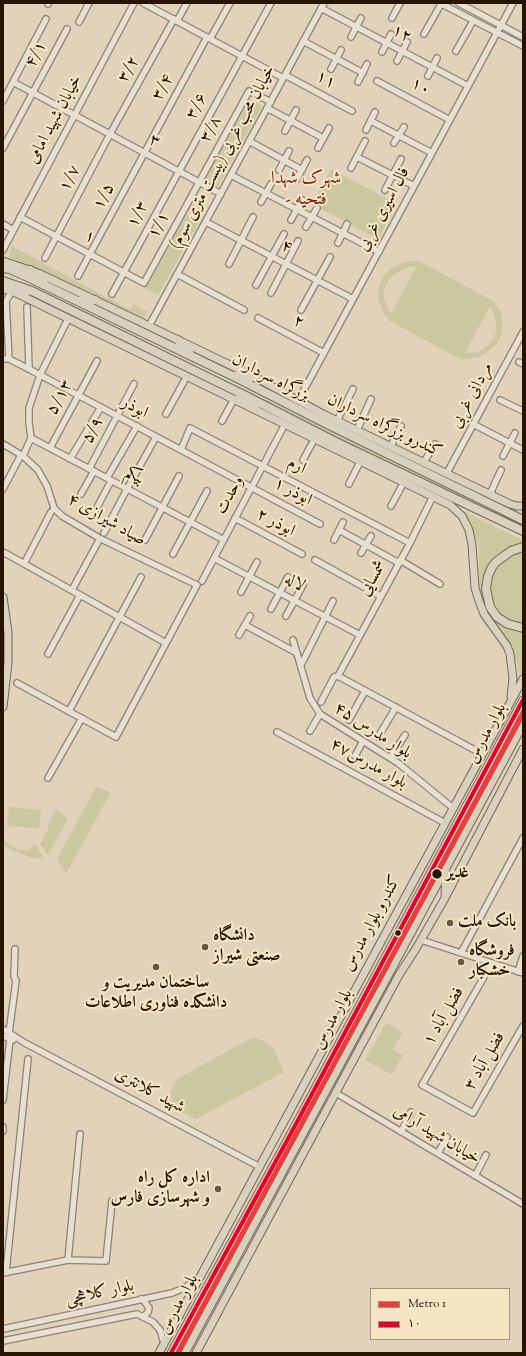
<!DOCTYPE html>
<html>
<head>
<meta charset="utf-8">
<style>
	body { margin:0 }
	#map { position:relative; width:526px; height:1356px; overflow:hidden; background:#e1d3b9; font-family:"Sorts Mill Goudy",serif }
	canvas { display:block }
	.frame { position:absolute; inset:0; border:4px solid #241400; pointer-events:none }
	.legend { position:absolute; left:370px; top:1288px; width:140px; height:52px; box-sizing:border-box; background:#f7e6c6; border:1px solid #a39277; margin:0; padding:5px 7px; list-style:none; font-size:12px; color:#241400 }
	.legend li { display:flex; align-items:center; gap:8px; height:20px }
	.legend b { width:20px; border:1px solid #a39277 }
</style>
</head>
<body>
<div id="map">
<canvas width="526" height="1356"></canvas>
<div class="frame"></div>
<ul class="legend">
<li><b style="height:5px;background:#ee3c3c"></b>Metro 1</li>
<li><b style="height:5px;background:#e4002b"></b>۱۰</li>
</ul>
</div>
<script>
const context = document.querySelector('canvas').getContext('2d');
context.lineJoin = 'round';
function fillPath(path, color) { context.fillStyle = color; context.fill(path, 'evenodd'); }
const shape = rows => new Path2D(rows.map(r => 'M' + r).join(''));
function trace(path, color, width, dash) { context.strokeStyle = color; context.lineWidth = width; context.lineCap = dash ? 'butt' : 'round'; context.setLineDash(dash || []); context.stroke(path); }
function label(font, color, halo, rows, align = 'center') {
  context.font = font + ' "Sorts Mill Goudy",Amiri,serif'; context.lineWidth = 4; context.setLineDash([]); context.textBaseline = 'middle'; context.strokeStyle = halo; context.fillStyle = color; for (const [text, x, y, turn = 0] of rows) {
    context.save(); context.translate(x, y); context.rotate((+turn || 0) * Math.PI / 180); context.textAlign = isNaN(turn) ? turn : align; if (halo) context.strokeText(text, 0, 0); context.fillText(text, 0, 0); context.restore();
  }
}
fillPath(shape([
	[250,99,262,106,217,188,204,181],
	[331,169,397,204,378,239,312,204],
	[186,215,199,222,158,295,146,288],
	[12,246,130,310,134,304,148,312,143,321,9,257],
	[412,261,419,261,493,301,500,310,502,321,502,333,497,344,489,351,480,357,462,360,390,321,384,314,380,304,378,296,379,286,383,276,392,268,402,263],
	[416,266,416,267,391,314,384,298,384,290,388,281,396,273,409,267],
	[490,306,493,312,496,321,496,332,493,340,487,346,477,352,465,353],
	[180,359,251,392,445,487,523,527,523,528,322,431],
	[454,507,523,540,523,545,508,549,502,552,495,559,485,599,510,628,517,631,523,632,523,675,520,681,517,663,512,652,485,610,480,593,478,584,479,548,476,537,467,521],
	[523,551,523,625,517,624,503,617,499,613,493,603,490,590,491,579,497,566,510,555],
	[96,787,111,792,66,874,57,859],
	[9,807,41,810,39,828,7,826],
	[56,809,68,819,48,855,40,844,48,829,48,824],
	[3,839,6,843,17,849,28,850,36,845,44,859,33,858,16,852,3,845],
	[386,1023,403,1032,393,1050,403,1055,392,1075,365,1060],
	[255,1038,266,1042,273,1047,284,1072,196,1119,177,1110,172,1102,171,1096,171,1090,177,1079,248,1040]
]), '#cbc89f');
const minor = shape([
	[143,3,283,78],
	[440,3,523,46],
	[459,3,523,37],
	[48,4,48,3],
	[321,8,468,86],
	[392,18,400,3],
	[177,21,187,3],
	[79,22,89,3],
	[424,34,441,4],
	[351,37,361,18],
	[210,39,230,3],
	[303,41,363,73],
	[456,51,473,21],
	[382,52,391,34],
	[397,61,407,42],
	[331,69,341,50],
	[285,75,352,111],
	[428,76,437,58],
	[377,81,450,120],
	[13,82,221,194],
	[358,82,367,64],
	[3,101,46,19],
	[267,108,323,138],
	[371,121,432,153],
	[366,130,375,112],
	[285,131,296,110],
	[249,141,302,170],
	[394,143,404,127],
	[3,148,67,29],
	[318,148,329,128],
	[357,157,414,186],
	[351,168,365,141],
	[279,170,289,151],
	[231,175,379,252],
	[297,179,307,160],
	[385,190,401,159],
	[261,202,271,184],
	[20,217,144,283,249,91,271,102],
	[291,220,302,200],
	[206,222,353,299],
	[3,224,13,230],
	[306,227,317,208],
	[338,243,347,224],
	[3,250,134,3],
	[45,258,110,134,174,19],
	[229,264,253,217],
	[177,274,244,310],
	[78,276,207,37],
	[256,285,284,234],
	[271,293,298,241],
	[112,294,271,3],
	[27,307,29,369],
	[301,310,330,257],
	[258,318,324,353],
	[149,326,324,3],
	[3,359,9,359,29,369,320,524],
	[9,359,6,301,12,291],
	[519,362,523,364],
	[500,400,523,411],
	[298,401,513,3],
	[166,414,187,376],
	[222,421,234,399],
	[337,421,353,389],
	[473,424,523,450],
	[357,430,371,399],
	[31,438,224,540],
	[3,444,23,456,38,470,47,486,54,508,62,516,101,539,197,585,116,737,17,683],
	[391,446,401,426],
	[50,448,97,361],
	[181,450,190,428,410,543],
	[23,456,31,438,29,423,29,408,40,375,68,319],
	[503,456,515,433],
	[70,459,101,407],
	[303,460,315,438],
	[424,462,435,444],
	[89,469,134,384],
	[447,473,523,332],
	[107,478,137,426],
	[349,484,361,460],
	[3,489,21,455],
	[81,494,94,471],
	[490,494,501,470],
	[391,506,404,482],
	[92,517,111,481],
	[235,518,302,554],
	[339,530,399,563],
	[104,533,127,489,156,437],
	[145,540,179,476],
	[334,540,343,522],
	[3,552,166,643],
	[361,553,371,536],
	[173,554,207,491],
	[214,558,360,635],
	[315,560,380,596],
	[400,560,440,584],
	[24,564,51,512],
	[202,581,285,424],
	[72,590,98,542],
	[241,592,257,562],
	[271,609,288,577],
	[286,616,303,585],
	[245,625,297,653],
	[239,635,250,616],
	[293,640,310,698,320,714,398,763,453,808],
	[48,654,80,595],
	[301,665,333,601],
	[338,676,410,543,433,496],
	[338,676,482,754],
	[321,702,334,677,338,676],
	[69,711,141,577],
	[349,720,365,691],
	[310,731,320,714],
	[277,732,445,823],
	[378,737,396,707],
	[355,756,363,741],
	[390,758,405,735],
	[48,778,82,718],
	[421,940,523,973],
	[461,953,523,838],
	[492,963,422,1085,473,1113,523,1026],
	[518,972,523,956],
	[3,1029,25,1043,260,1167],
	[9,1033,16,981,14,976,15,949],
	[3,1036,13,1040],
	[336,1093,523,1204],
	[3,1100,10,1039],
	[3,1131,3,1127],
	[401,1132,411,1112],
	[438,1153,447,1137],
	[475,1176,486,1155],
	[68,1260,80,1134],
	[6,1272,28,1059],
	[3,1273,68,1260,106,1261,112,1201],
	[141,1299,144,1301,149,1308,148,1312,143,1317],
	[3,1329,172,1293,184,1288,199,1278],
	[3,1341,137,1314,153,1322,160,1330,164,1343]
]);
const major = shape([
	[3,261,38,273,95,300,255,377,323,414,510,504,517,506,523,506],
	[3,289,12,291,450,505,462,516,469,530,472,545,475,588,479,601,484,614,507,646,510,654,513,678,511,697],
	[3,597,8,632,8,663,3,707],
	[445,896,446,868],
	[159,1353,523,679],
	[171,1353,289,1137,523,700],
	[185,1353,523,725],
	[196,1353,399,975,417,947,445,898,523,749]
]);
const highway = shape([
	[3,268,10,269,34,280,239,379,327,424,523,520],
	[30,270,43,282],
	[3,281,32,291,246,396,336,442,523,531],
	[12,291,27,291],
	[78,301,95,300],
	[178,340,190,354],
	[236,376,255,377],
	[240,397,255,409],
	[523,547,511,551,496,562,492,567,488,576,486,589,490,607,497,617,508,624,523,628]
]);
trace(minor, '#8d8373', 8);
trace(major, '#72695a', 9);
trace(highway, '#72695a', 10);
trace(minor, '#e6dfd2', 5.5);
trace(major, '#d9d0bd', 7);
trace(highway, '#d9d0bd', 8);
trace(shape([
	[171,1353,289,1137,523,700]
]), '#e4002b', 4);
trace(shape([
	[178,1353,523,714]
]), '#ee3c3c', 5);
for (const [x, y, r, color] of [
	[437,874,5.5,"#241400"],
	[450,923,4,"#665741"],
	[398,933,3.5,"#241400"],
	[205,947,4,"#665741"],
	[461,962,4,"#665741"],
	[156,967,4,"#665741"],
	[218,1189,4,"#665741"]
]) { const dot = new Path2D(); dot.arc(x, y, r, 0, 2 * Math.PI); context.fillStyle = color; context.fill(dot); trace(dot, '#f7e6c6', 1.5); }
label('17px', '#241400', '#f7e6c6', [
	["۱۲",401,35,28],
	["۴/۱",37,55,-62],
	["۳/۲",130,70,-61],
	["۱۱",325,81,28],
	["۳/۴",164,88,-62],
	["۱۰",420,88,28],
	["۳/۶",198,107,-62],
	["خیابان شهید امامی",56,120,-62],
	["۳/۸",212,130,-62],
	["۳",154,142,28],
	["خیابان محب غربی (بیست متری سوم)",224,158,-62],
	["۱/۷",71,179,-62],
	["۱/۵",105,197,-62],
	["فال اسیری غربی",385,210,-62],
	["۱/۳",139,215,-62],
	["۱/۱",160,226,-61],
	["۱",89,238,28],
	["۴",286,248,27],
	["۲",298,323,28],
	["بزرگراه سرداران",270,379,27],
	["مردانی غربی",473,396,-62],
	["۵/۱۳",61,398,-62],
	["ابوذر",134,409,28],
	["کندرو بزرگراه سرداران",384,427,26],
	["۵/۹",94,431,-62],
	["ارم",296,467,28],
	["بیکم",134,477,28],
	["ابوذر ۱",292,493,28],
	["وحدت",231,496,-62],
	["صیاد شیرازی ۴",106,521,30],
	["ابوذر ۲",275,524,28],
	["شمسایی",374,579,-61],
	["لاله",294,584,28],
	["۴۵ بلوار مدرس",372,732,33],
	["بلوار مدرس",488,734,-62],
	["بلوار مدرس۴۷",368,765,29],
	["کندرو بلوار مدرس",373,924,-62],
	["فضل آباد ۱",445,1017,-60],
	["بلوار مدرس",334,1020,-62],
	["فضل آباد ۳",486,1062,-60],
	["شهید کلانتری",149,1092,28],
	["خیابان شهید آرامی",436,1136,31],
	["بلوار کلاهچی",100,1294,-12],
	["بلوار مدرس",180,1305,-62]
]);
label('bold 17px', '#241400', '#f7e6c6', [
	["غدیر",446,874]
], 'left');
label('bold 17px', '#241400', '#f7e6c6', [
	["بانک ملت",458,923],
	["دانشگاه",213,937],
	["صنعتی شیراز",213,957],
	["فروشگاه",469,952],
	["خشکبار",469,972],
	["ساختمان مدیریت و",156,984,"center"],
	["دانشکده فناوری اطلاعات",156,1004,"center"],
	["اداره کل راه",210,1179,"right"],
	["و شهرسازی فارس",210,1199,"right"]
], 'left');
label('18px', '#7a1f14', '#f7e6c6', [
	["شهرک شهدا",306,180],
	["- فتحیه",306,201]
]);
</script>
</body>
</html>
